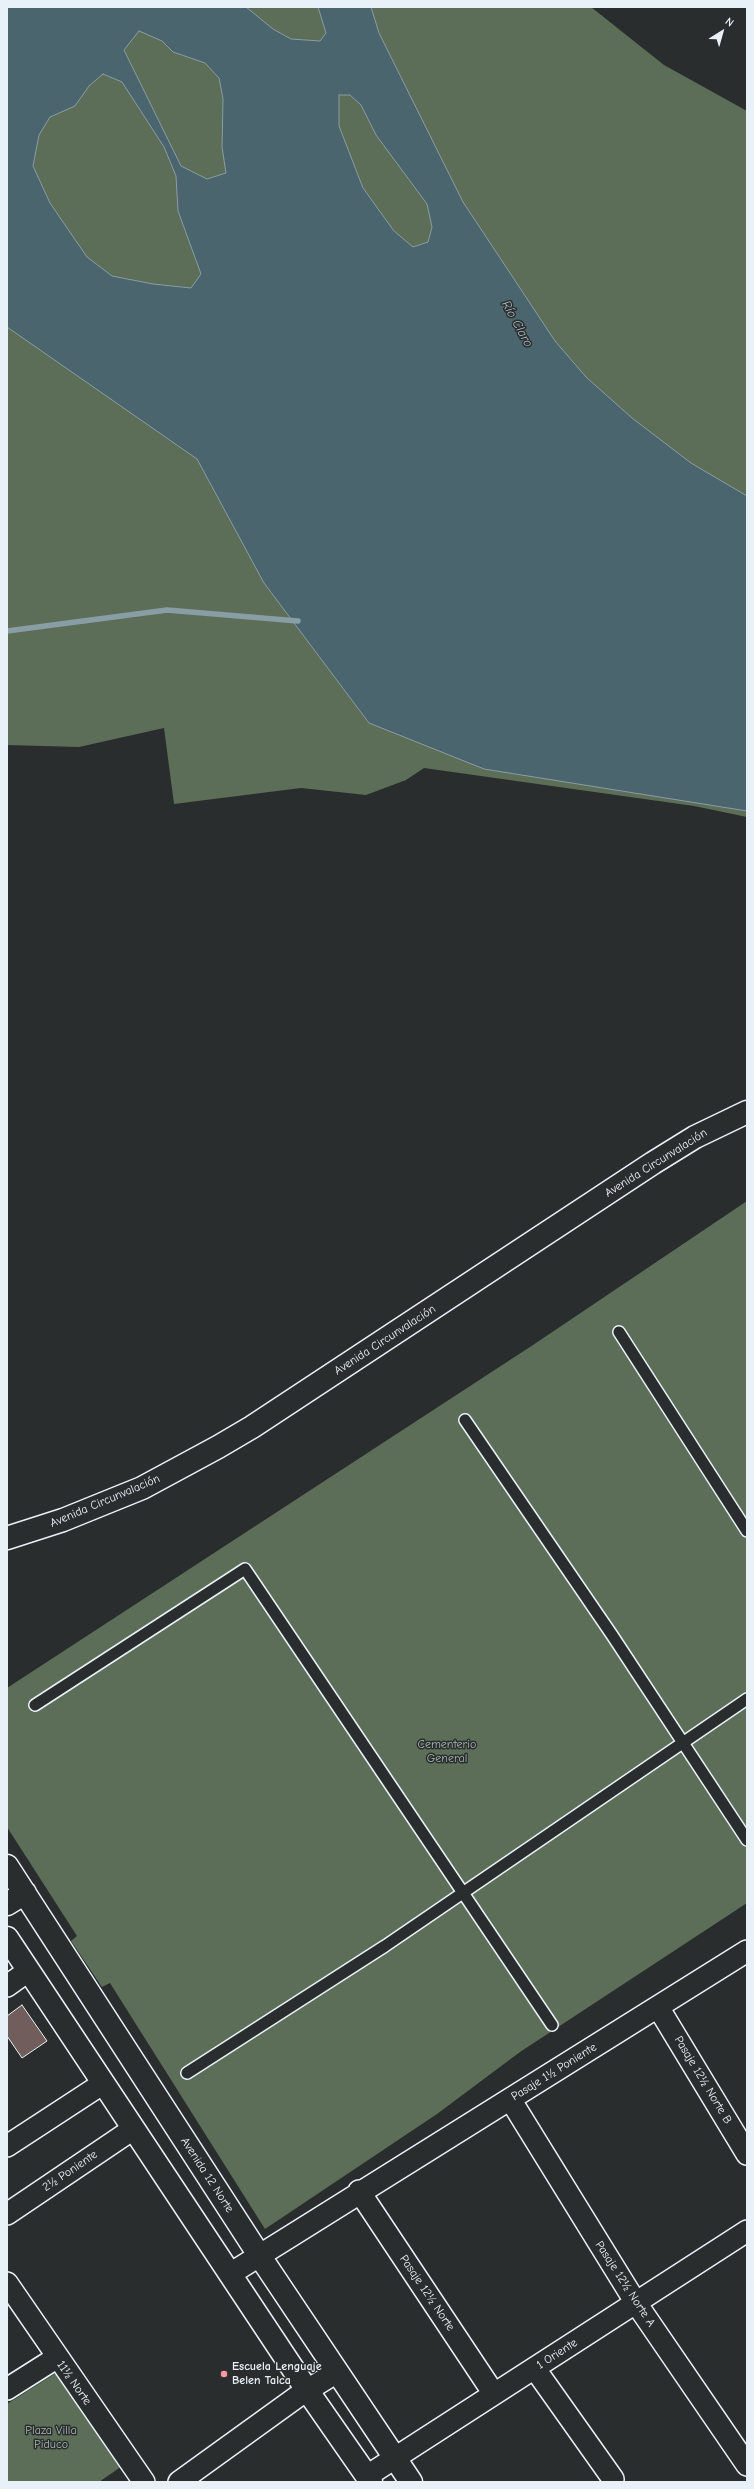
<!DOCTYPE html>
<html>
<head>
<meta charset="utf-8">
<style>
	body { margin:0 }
	#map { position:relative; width:754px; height:2489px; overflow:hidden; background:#2a2d2e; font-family:"Comic Neue",sans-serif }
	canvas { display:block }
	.frame { position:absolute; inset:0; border:8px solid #e8f1f8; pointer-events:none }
	.north { position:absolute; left:702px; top:12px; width:40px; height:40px; -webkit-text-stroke:3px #2a2d2e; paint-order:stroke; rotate:37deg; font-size:11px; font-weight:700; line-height:16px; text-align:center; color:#e8f1f8 }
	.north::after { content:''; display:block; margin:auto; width:14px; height:18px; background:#e8f1f8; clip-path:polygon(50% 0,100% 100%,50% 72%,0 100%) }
</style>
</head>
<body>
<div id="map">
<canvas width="754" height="2489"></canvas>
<div class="frame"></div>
<div class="north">N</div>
</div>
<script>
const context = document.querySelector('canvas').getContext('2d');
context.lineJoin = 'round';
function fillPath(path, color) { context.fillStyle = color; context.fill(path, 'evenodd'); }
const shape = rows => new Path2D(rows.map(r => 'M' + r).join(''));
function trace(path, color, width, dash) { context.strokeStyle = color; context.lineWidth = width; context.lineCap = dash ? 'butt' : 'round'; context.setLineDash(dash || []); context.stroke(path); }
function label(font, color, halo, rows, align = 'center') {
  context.font = font + ' "Comic Neue",sans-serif'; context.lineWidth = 3; context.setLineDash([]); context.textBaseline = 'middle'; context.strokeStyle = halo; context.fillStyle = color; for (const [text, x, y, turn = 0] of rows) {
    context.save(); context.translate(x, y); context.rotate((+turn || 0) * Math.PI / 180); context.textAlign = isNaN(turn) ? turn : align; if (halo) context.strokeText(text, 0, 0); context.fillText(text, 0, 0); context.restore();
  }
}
fillPath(shape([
	[7,7,591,7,664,65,747,111,747,817,694,806,424,768,406,780,366,795,301,788,174,804,164,728,79,747,7,745],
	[747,1201,747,1903,520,2052,437,2114,265,2229,110,1983,102,1987,71,1941,77,1936,7,1827,7,1688,533,1345],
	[62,2369,122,2466,99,2482,8,2482,7,2404]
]), '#5c6e57');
const water = shape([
	[7,7,246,7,273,29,291,39,320,41,326,33,318,7,371,7,379,33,463,202,555,341,586,377,632,418,691,463,747,496,747,811,484,769,369,723,264,583,197,459,7,327,7,7],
	[139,31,162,41,173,52,205,63,219,78,223,99,222,147,226,173,207,179,181,166,124,50,139,31],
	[103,74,122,82,164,147,176,176,178,211,201,274,191,288,153,284,112,276,87,257,50,203,33,166,39,135,50,117,75,106,89,86,103,74],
	[339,95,350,95,361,105,376,135,427,204,432,227,428,242,413,247,394,231,363,188,339,126,339,95]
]);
fillPath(water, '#4a656e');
trace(water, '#899da5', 1);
trace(shape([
	[7,631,167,610,298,621]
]), '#899da5', 5.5);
const building = shape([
	[22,2005,47,2041,22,2058,7,2036,7,2016,22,2005]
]);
fillPath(building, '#705d5c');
trace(building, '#e8f1f8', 1);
const service = shape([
	[619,1332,747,1531],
	[465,1420,612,1635,747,1840],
	[35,1705,245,1569,552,2025],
	[187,2073,385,1946,747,1699]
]);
const minor = shape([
	[7,1986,28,1971],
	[658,2007,747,2154],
	[510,2099,636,2303,747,2465],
	[7,2146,102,2084],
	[359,2191,494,2394],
	[7,2214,133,2129],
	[230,2274,747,1951],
	[7,2283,144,2482],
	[535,2369,613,2479],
	[7,2389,56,2358],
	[367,2476,747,2231],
	[179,2482,301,2394,337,2372]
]);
const secondary = shape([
	[7,1866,259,2255,411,2482],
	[7,1904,25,1893],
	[7,1938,307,2390,371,2482]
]);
const primary = shape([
	[7,1538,63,1520,142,1488,218,1447,252,1427,653,1163,695,1137,747,1112]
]);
trace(service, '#e8f1f8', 14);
trace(minor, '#e8f1f8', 24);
trace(secondary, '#e8f1f8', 25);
trace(primary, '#e8f1f8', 25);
trace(service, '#2a2d2e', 11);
trace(minor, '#2a2d2e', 21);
trace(secondary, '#2a2d2e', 22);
trace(primary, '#2a2d2e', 22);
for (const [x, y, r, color] of [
	[224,2374,4,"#ff9aa2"]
]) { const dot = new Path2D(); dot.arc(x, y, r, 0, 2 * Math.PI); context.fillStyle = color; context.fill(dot); trace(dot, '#2a2d2e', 1.5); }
label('12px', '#e8f1f8', '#2a2d2e', [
	["Avenida Circunvalación",656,1163,-32],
	["Avenida Circunvalación",385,1340,-33],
	["Avenida Circunvalación",105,1501,-23],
	["Pasaje 1½ Poniente",554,2072,-32],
	["Pasaje 12½ Norte B",703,2080,59],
	["2½ Poniente",70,2171,-34],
	["Avenida 12 Norte",207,2175,57],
	["Pasaje 12½ Norte A",625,2284,57],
	["Pasaje 12½ Norte",427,2293,56],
	["1 Oriente",557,2354,-33],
	["11½ Norte",74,2383,55]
]);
label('12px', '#a9b6b0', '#2a2d2e', [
	["Cementerio",447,1745],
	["General",447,1759],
	["Plaza Villa",51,2431],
	["Piduco",51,2445]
]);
label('bold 12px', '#e8f1f8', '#2a2d2e', [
	["Escuela Lenguaje",232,2367],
	["Belen Talca",232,2381]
], 'left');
label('italic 13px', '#a9b9c1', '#2a2d2e', [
	["Río Claro",517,324,61]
]);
</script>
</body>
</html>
